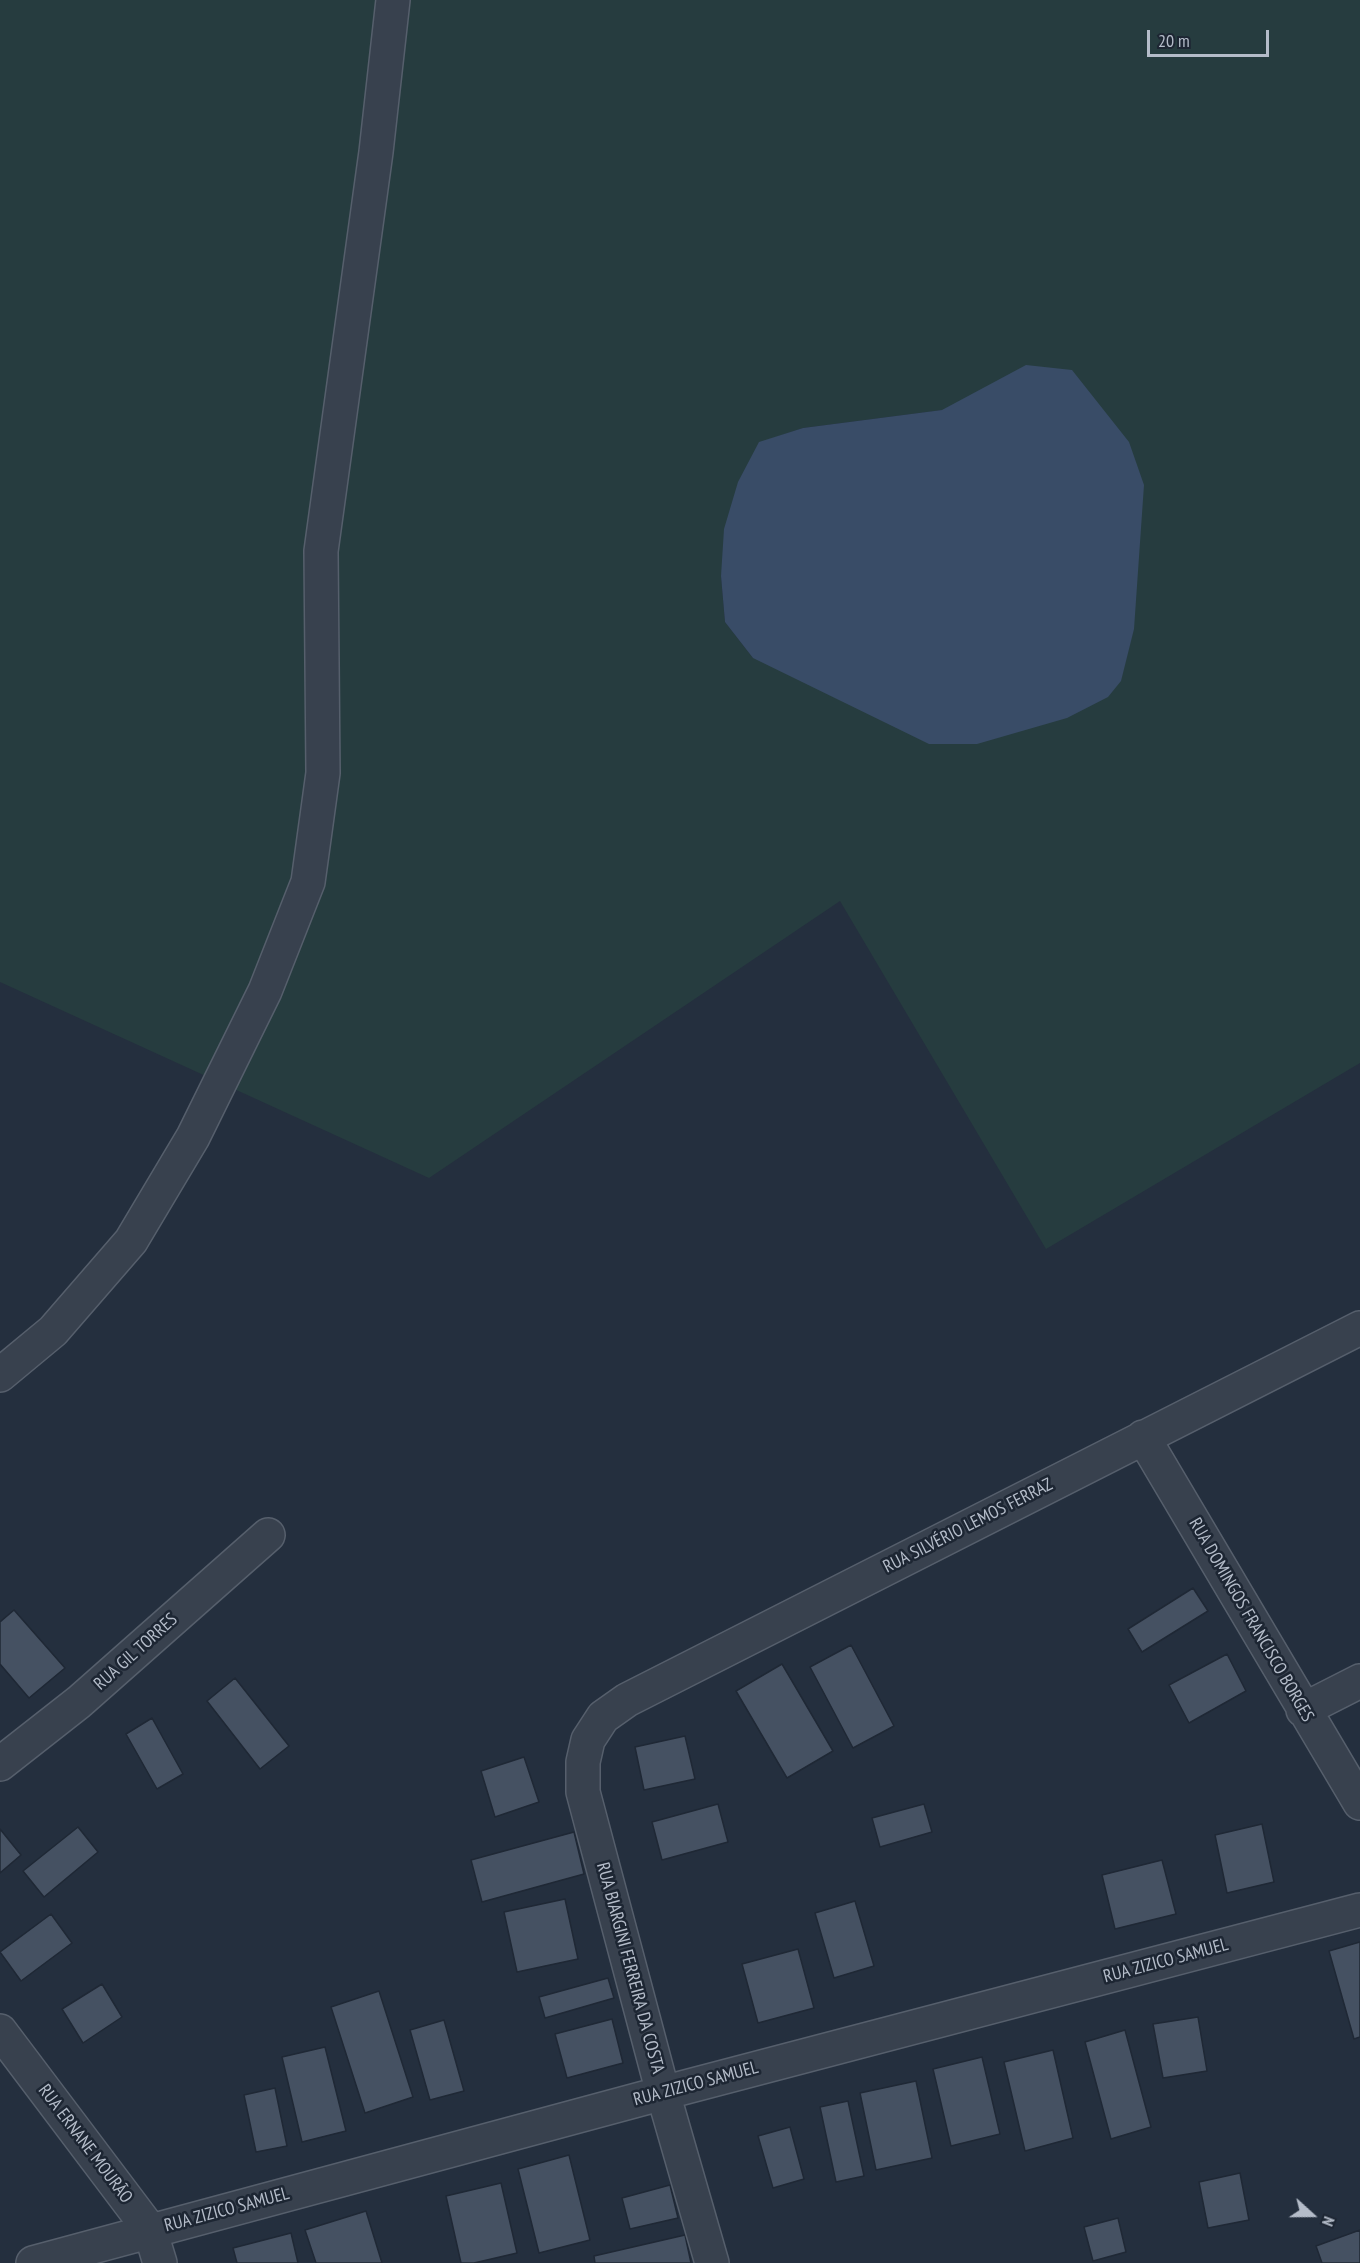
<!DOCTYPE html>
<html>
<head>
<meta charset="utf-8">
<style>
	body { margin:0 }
	#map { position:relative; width:1360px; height:2263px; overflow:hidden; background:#242f3e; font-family:"PT Sans Narrow",sans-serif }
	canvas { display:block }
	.north { position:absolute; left:1282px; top:2185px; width:60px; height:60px; -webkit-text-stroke:4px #1d2633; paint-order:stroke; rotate:111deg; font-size:16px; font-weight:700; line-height:24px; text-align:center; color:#b4bcc9 }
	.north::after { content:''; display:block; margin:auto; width:21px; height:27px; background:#b4bcc9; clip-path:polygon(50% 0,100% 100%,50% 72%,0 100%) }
	.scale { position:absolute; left:1147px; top:30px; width:122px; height:27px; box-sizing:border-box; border:3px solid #b4bcc9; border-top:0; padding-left:8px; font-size:18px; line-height:21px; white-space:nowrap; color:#b4bcc9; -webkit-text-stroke:4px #1d2633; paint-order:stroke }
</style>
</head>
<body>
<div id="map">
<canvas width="1360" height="2263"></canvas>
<div class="north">N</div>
<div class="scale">20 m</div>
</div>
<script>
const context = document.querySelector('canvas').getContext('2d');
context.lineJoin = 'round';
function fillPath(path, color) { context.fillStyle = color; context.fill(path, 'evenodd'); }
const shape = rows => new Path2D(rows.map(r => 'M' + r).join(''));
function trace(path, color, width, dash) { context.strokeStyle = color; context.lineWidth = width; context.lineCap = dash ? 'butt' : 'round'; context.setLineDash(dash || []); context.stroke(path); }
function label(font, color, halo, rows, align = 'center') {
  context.font = font + ' "PT Sans Narrow",sans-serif'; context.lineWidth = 5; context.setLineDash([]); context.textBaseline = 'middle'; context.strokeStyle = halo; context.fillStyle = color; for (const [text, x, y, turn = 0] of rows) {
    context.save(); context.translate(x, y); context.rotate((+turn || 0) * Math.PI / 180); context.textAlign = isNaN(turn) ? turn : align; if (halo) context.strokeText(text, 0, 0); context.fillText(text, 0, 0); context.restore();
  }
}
fillPath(shape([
	[0,0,1360,0,1360,1063,1046,1249,840,901,429,1178,0,982],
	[943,410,753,658,725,622,721,576,759,443,803,428]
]), '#263c3f');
fillPath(shape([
	[1026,365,1072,370,1129,442,1144,485,1134,629,1121,681,1108,697,1067,718,977,744,929,744,753,658,725,622,721,576,724,529,738,482,759,442,803,428,942,410]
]), '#394c67');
const building = shape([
	[1193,1588,1208,1611,1142,1652,1128,1629,1193,1588],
	[14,1610,65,1668,29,1698,0,1664,0,1622,14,1610],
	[851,1645,894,1726,853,1748,810,1667,851,1645],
	[1227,1654,1246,1691,1189,1723,1169,1685,1227,1654],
	[782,1664,833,1751,787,1778,736,1691,782,1664],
	[235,1678,289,1746,260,1769,207,1701,235,1678],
	[152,1718,183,1774,157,1789,126,1734,152,1718],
	[685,1736,695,1779,644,1790,635,1747,685,1736],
	[524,1757,539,1802,495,1817,481,1771,524,1757],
	[718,1804,728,1842,662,1860,652,1822,718,1804],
	[924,1804,932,1832,880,1847,872,1818,924,1804],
	[1262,1824,1274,1882,1227,1893,1215,1835,1262,1824],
	[78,1827,98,1852,44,1897,23,1871,78,1827],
	[0,1829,21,1855,0,1873,0,1829],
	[574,1832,584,1874,482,1902,471,1860,574,1832],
	[1162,1860,1176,1914,1115,1929,1102,1875,1162,1860],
	[565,1899,578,1959,517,1972,504,1912,565,1899],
	[855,1901,874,1966,834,1978,815,1913,855,1901],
	[51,1914,72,1943,21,1981,0,1952,51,1914],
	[1360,1942,1360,2037,1354,2039,1329,1951,1360,1942],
	[798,1949,814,2008,758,2023,742,1964,798,1949],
	[608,1978,614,1998,545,2018,539,1997,608,1978],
	[102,1984,122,2017,83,2043,62,2009,102,1984],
	[379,1991,413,2097,365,2113,331,2007,379,1991],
	[1198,2017,1207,2071,1163,2078,1153,2024,1198,2017],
	[612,2019,623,2063,567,2078,555,2034,612,2019],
	[444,2020,464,2091,430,2100,410,2030,444,2020],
	[1125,2030,1151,2127,1111,2139,1085,2042,1125,2030],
	[325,2047,346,2131,302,2142,282,2057,325,2047],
	[1053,2050,1073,2138,1025,2151,1004,2062,1053,2050],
	[982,2057,1000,2134,951,2146,933,2069,982,2057],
	[916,2081,932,2158,876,2170,860,2093,916,2081],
	[275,2088,287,2146,256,2152,244,2095,275,2088],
	[848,2101,864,2176,836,2182,820,2107,848,2101],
	[790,2127,804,2179,773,2188,758,2136,790,2127],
	[569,2155,590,2240,539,2253,518,2169,569,2155],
	[1240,2173,1249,2220,1208,2228,1199,2182,1240,2173],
	[501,2183,517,2253,474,2263,461,2263,446,2196,501,2183],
	[670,2185,678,2218,630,2229,622,2198,670,2185],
	[366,2211,382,2263,316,2263,305,2230,366,2211],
	[1118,2218,1126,2252,1093,2261,1084,2227,1118,2218],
	[1360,2230,1360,2263,1322,2263,1316,2246,1360,2230],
	[291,2233,298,2263,237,2263,233,2248,291,2233],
	[685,2235,691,2263,595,2263,594,2256,685,2235]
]);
fillPath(building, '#455162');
trace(building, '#1f2835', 1.5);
const minor = shape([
	[0,1375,53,1331,131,1241,193,1137,265,991,308,882,323,773,321,551,376,152,393,0],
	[1143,1437,1360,1803],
	[1303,1710,1360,1681],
	[0,1764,79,1702,268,1535],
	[0,2031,150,2230,160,2263],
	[33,2263,663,2093,1360,1910],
	[712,2263,663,2093,583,1792,583,1762,588,1740,603,1717,627,1700,1360,1328]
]);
trace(minor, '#565f6c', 36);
trace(minor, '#38414e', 33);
label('18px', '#b4bcc9', '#1d2633', [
	["RUA SILVÉRIO LEMOS FERRAZ",968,1526,-27],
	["RUA DOMINGOS FRANCISCO BORGES",1251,1620,60],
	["RUA GIL TORRES",136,1652,-42],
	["RUA ZIZICO SAMUEL",1166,1961,-15],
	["RUA BIARGINI FERREIRA DA COSTA",630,1968,75],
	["RUA ZIZICO SAMUEL",696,2084,-15],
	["RUA ERNANE MOURÃO",85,2144,53],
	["RUA ZIZICO SAMUEL",227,2210,-15]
]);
</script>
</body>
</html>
